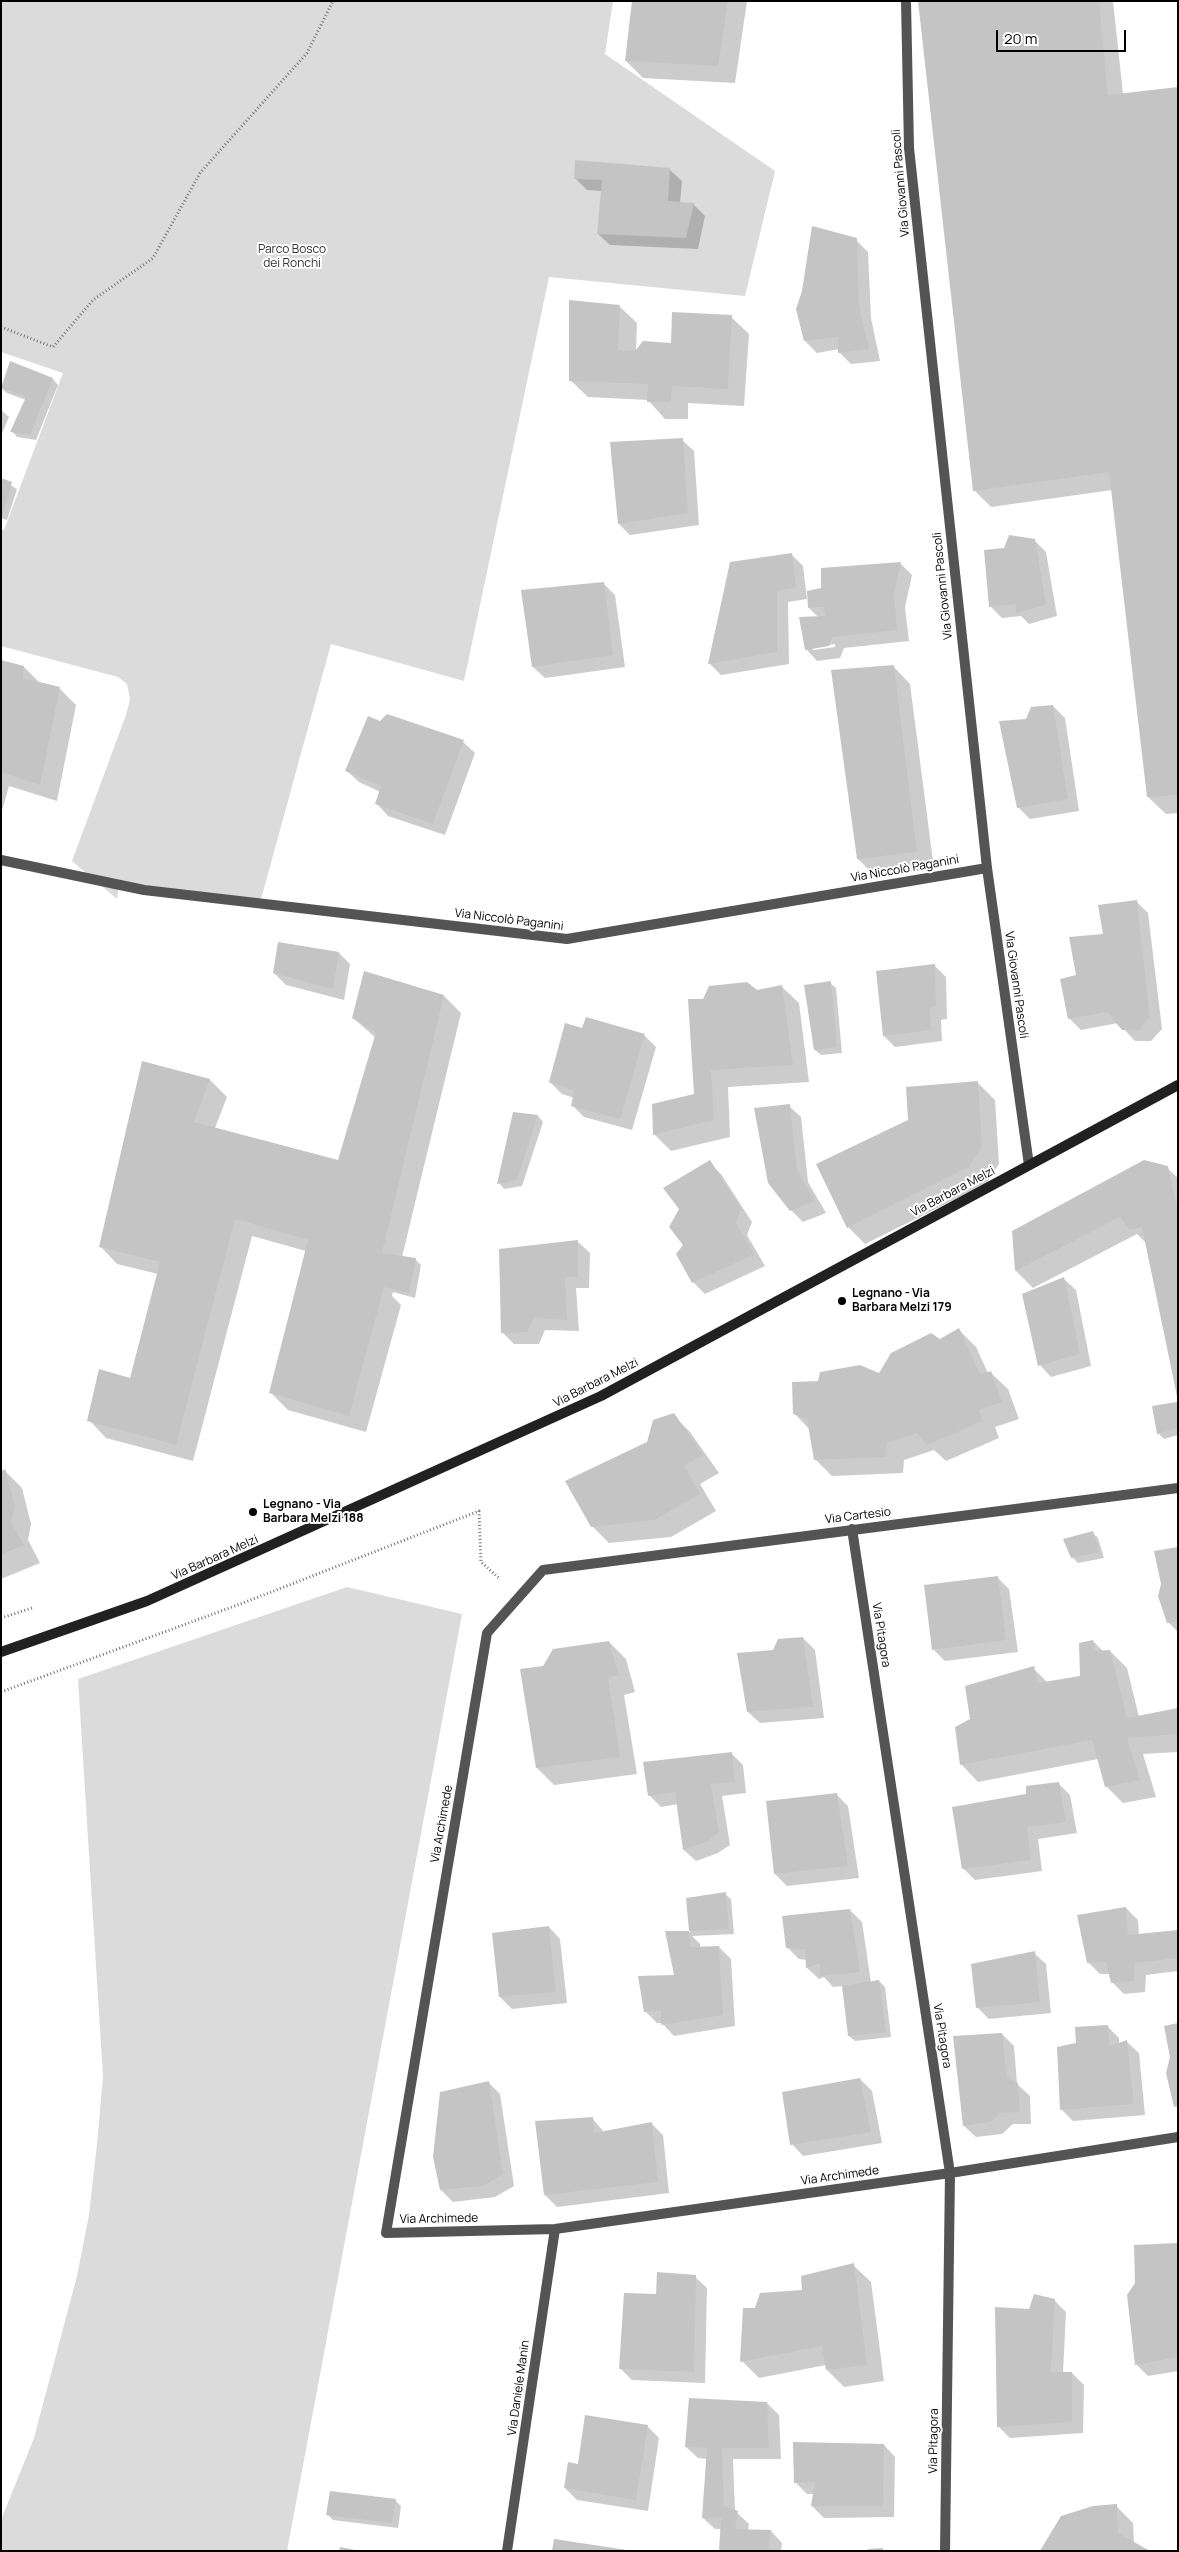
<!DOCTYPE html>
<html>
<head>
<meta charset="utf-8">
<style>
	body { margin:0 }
	#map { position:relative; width:1179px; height:2552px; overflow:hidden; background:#fff; font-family:Manrope,sans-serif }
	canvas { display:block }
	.frame { position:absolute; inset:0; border:2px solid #000; pointer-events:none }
	.scale { position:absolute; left:996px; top:30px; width:130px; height:22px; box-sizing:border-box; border:2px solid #000; border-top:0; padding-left:6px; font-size:15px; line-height:18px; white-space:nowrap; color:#000; -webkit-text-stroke:4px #fff; paint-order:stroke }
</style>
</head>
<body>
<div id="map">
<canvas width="1179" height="2552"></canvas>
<div class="frame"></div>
<div class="scale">20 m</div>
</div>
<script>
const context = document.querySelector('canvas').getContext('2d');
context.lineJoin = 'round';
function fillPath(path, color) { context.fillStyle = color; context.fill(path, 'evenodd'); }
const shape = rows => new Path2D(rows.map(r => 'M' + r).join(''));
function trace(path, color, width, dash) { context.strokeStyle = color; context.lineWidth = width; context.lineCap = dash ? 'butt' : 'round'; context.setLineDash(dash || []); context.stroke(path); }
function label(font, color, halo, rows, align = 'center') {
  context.font = font + ' Manrope,sans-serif'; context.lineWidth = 4; context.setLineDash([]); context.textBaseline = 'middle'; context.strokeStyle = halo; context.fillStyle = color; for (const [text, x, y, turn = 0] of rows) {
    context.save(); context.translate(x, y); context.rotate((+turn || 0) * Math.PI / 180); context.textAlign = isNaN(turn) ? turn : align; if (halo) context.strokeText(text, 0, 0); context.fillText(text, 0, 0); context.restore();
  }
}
fillPath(shape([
	[1,1,613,1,605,54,775,171,745,296,549,277,464,681,331,644,260,903,119,887,117,899,72,861,126,715,130,699,127,684,118,677,1,646,1,530,4,530,63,373,1,352],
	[347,1587,462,1614,287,2551,1,2551,1,2520,34,2438,77,2276,89,2215,97,2144,103,2077,78,1679]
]), '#dbdbdb');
fillPath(shape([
	[633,1,747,1,735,83,643,78,626,61],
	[919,1,1113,1,1123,94,1178,89,1178,813,1166,814,1148,797,1112,490,991,507,974,490],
	[670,170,682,181,680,203,693,204,705,216,698,249,610,245,598,234,602,191,587,190,575,178],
	[856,240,868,252,871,318,880,361,851,364,840,353,839,349,817,353,805,341],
	[619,306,637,323,636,351,672,344,731,317,749,334,744,406,688,403,688,419,665,419,648,400,588,397,570,380],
	[11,363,53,379,58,385,36,440,17,437,12,431,26,400,7,393,1,388],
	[1,410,9,417,1,436],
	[682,440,694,451,699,525,630,535,619,524],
	[1,479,17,489,7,520,1,518],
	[1034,540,1046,552,1057,616,1029,624,1021,616,1002,618,991,607],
	[792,555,803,566,807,599,788,602,789,664,721,675,709,663],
	[900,563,912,575,905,607,909,641,844,648,840,658,817,661,806,649,819,618,809,608],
	[835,644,835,647,813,650,813,647],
	[603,583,615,595,625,667,545,678,533,667],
	[1,662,24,667,40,683,59,688,76,705,57,801,9,786,1,814],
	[893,666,910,684,934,869,875,876,858,859,832,671],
	[1053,706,1065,718,1079,811,1030,819,1018,807,1027,720],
	[381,722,463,742,475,753,445,835,388,816,377,804,380,792,359,782,347,771],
	[1137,902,1148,913,1162,1029,1151,1041,1135,1041,1118,1023,1081,1030,1069,1018,1078,976,1105,935],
	[339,953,350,964,344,1000,286,985,274,973],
	[934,965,946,977,947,1019,941,1020,942,1041,895,1047,884,1036],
	[365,973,444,996,461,1013,402,1257,415,1259,421,1265,415,1298,393,1292,392,1296,401,1305,366,1432,288,1410,271,1393,306,1251,252,1236,193,1461,106,1438,89,1420,131,1380,158,1274,117,1264,100,1246,143,1063,210,1080,227,1097,215,1128,339,1161,376,1038,353,1018],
	[830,983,836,988,842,1053,821,1055,815,1050],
	[781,986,799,1003,809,1082,728,1087,730,1137,671,1151,654,1134,695,1095,704,1000],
	[582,1029,644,1035,656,1047,632,1130,584,1117,572,1105,574,1098,562,1094,550,1082],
	[978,1083,995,1100,999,1164,986,1184,865,1244,848,1227,909,1120],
	[789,1106,801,1117,808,1182,826,1213,803,1222,791,1210],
	[514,1113,538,1116,543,1122,522,1186,504,1189,499,1183],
	[709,1162,721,1174,752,1222,747,1235,765,1266,705,1294,693,1282,684,1245],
	[1167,1168,1178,1178,1178,1400,1147,1244,1137,1234,1033,1288,1016,1271,1014,1232],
	[578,1242,590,1253,589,1288,576,1288,579,1331,545,1330,539,1344,514,1344,502,1332],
	[1064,1279,1076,1290,1091,1366,1051,1377,1040,1365],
	[959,1330,976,1347,988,1373,990,1372,1008,1389,1019,1419,995,1427,999,1438,946,1461,934,1450,904,1460,903,1473,832,1476,815,1459,810,1430,795,1414,819,1382,880,1374],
	[1178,1403,1178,1435,1164,1439,1158,1433,1153,1407],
	[673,1415,690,1432,719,1473,700,1484,716,1511,671,1537,609,1543,592,1526,648,1443],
	[5,1471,22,1488,31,1524,28,1540,40,1563,1,1579,1,1472],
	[1092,1532,1098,1538,1104,1558,1078,1563,1072,1557],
	[1178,1548,1178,1632,1168,1622],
	[997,1577,1009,1589,1018,1652,945,1661,933,1649],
	[803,1638,815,1650,824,1718,760,1723,748,1712,773,1651],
	[1093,1641,1104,1652,1110,1651,1127,1668,1139,1717,1178,1709,1178,1752,1143,1754,1156,1797,1123,1803,1106,1786,1098,1759,978,1782,961,1764,972,1720,1033,1668,1048,1683,1081,1677],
	[609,1642,626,1659,635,1692,624,1695,637,1774,554,1785,537,1768,544,1667],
	[731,1753,743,1765,746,1793,722,1796,730,1845,718,1853,696,1861,684,1850,678,1804,661,1807,649,1795],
	[1058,1783,1070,1795,1077,1833,1038,1839,1042,1871,975,1880,963,1868,1027,1795],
	[836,1794,848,1806,859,1878,787,1886,775,1874],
	[725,1894,731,1899,734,1934,692,1936,700,1944,700,1948,719,1947,731,1959,735,2026,674,2036,662,2023,657,2023,646,2012,676,1976,666,1932,690,1932,687,1899],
	[1126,1908,1138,1920,1139,1935,1178,1931,1178,1971,1146,1975,1145,1992,1124,1994,1112,1982,1110,1974,1100,1974,1088,1962],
	[850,1910,862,1922,871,1983,879,1981,885,1987,891,2037,855,2041,849,2036,843,1986,833,1987,824,1977,819,1979,807,1968,807,1960,799,1959,787,1947],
	[549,1927,560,1939,567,2003,512,2009,500,1997],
	[1034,1953,1046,1964,1051,2013,989,2019,977,2007],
	[1107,2026,1119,2038,1119,2044,1127,2042,1139,2053,1145,2115,1073,2121,1061,2109,1077,2044],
	[1002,2034,1014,2046,1017,2084,1030,2096,1031,2124,1013,2124,1002,2134,976,2137,964,2126],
	[860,2079,872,2091,882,2143,803,2156,792,2144],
	[489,2083,500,2094,514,2186,495,2197,453,2202,441,2190],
	[592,2118,604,2132,651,2123,663,2135,669,2193,557,2207,545,2195],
	[1178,2244,1178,2371,1148,2376,1137,2365],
	[853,2265,871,2282,884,2381,844,2387,827,2370,826,2365,759,2378,742,2361,803,2291],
	[695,2277,707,2288,705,2383,632,2380,620,2368,658,2296],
	[1054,2300,1066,2312,1063,2373,1072,2373,1084,2385,1083,2433,1010,2438,998,2426,1029,2310],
	[767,2403,779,2415,781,2459,733,2459,735,2511,749,2524,748,2530,771,2531,782,2543,781,2551,720,2551,721,2529,715,2529,703,2518,708,2459,698,2458,686,2447],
	[647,2426,659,2438,648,2511,577,2500,565,2488,579,2465],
	[884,2445,895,2457,894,2517,824,2518,812,2506,814,2494,807,2494,795,2482],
	[395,2500,401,2506,398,2528,333,2520,327,2514],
	[1116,2506,1133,2523,1134,2543,1042,2551]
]), '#0003');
fillPath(shape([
	[632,1,728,1,718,66,625,61],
	[918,1,1099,1,1108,95,1178,87,1178,795,1147,797,1109,472,973,491],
	[575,160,670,168,668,201,694,203,686,238,597,234,602,180,574,179],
	[812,226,857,238,859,305,869,349,838,353,838,337,804,341,796,309,802,291],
	[569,300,620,305,618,350,635,351,643,341,671,343,672,312,732,315,728,389,672,386,671,402,647,402,648,384,569,381],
	[10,361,53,378,30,435,10,432,26,397,1,388],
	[683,438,688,513,618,524,610,442],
	[1,478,12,482,2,515,1,515],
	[1009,535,1035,539,1046,605,1016,613,1016,604,989,607,984,550,1004,548],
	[792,553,796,587,777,591,777,652,708,664,730,562],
	[901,562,894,595,897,630,833,637,829,646,805,650,799,617,825,616,824,607,808,608,807,591,821,588,821,568],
	[604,582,613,655,532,667,521,590],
	[1,660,24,666,23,678,60,687,40,785,1,772],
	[894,665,917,852,857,859,831,670],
	[1053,705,1068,799,1017,808,999,721,1026,719,1031,707],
	[387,714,464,740,433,824,375,804,381,786,345,771,368,716,380,721],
	[1137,900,1150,1017,1139,1030,1122,1030,1107,1012,1068,1019,1060,979,1076,975,1069,937,1103,934,1098,905],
	[278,942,339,952,333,989,273,973],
	[935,964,936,1007,930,1008,931,1030,883,1036,876,971],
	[364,971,444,995,382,1253,416,1258,409,1293,384,1287,349,1416,269,1393,308,1240,235,1219,176,1445,87,1421,99,1369,130,1378,160,1262,99,1247,142,1061,210,1079,194,1122,338,1160,376,1032,352,1018],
	[831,981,837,1047,814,1050,804,985],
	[747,982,757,990,782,985,793,1065,711,1070,714,1120,653,1135,652,1104,694,1094,688,999,703,999,709,986],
	[586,1017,645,1034,620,1119,571,1106,574,1091,549,1082,565,1023,582,1028],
	[978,1081,982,1146,969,1167,847,1228,816,1164,908,1120,906,1087],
	[790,1104,797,1169,815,1201,790,1211,768,1183,754,1108],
	[513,1112,538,1115,517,1180,497,1184],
	[710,1160,741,1209,736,1223,754,1254,692,1283,676,1254,683,1245,669,1227,679,1209,663,1188],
	[1144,1160,1168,1166,1178,1212,1178,1401,1142,1227,1130,1230,1120,1217,1015,1271,1012,1231],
	[578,1240,578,1277,565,1277,567,1320,534,1318,527,1332,501,1333,499,1249],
	[1064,1277,1080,1354,1038,1366,1022,1294],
	[959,1328,980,1374,991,1371,1002,1402,979,1410,982,1421,927,1445,917,1433,887,1443,886,1457,814,1460,807,1419,793,1414,792,1382,818,1381,820,1372,860,1365,879,1373,891,1353,931,1333,940,1339],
	[1177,1402,1178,1428,1157,1434,1152,1406],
	[674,1413,703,1455,684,1466,700,1494,654,1520,591,1527,565,1481,647,1442,653,1420],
	[5,1469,15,1506,11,1522,24,1545,1,1555,1,1471],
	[1093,1531,1100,1552,1071,1558,1063,1539],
	[1178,1547,1178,1621,1167,1623,1158,1596,1161,1584,1154,1551],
	[998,1576,1006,1640,932,1650,924,1585],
	[803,1637,813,1707,747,1712,737,1653,773,1650,778,1639],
	[1093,1640,1095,1651,1110,1650,1127,1718,1178,1708,1178,1734,1127,1738,1140,1780,1105,1787,1092,1740,960,1765,955,1727,970,1719,965,1686,1034,1666,1038,1683,1080,1676,1079,1643],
	[609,1641,619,1675,608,1678,620,1757,536,1768,520,1669,543,1666,553,1649],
	[732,1752,735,1782,711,1784,719,1833,706,1842,683,1850,675,1792,648,1796,643,1762],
	[1059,1782,1066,1822,1027,1827,1031,1860,962,1869,952,1807,1026,1794,1026,1786],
	[837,1793,848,1866,774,1874,766,1801],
	[726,1892,729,1929,689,1931,686,1898],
	[1126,1907,1128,1935,1178,1930,1178,1958,1135,1963,1134,1981,1111,1983,1106,1962,1087,1963,1077,1915],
	[850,1909,860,1972,820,1976,820,1963,806,1968,805,1949,786,1948,782,1916],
	[549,1926,556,1992,499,1997,492,1933],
	[665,1931,689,1931,690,1947,719,1946,723,2015,661,2025,661,2011,644,2012,638,1976,674,1975],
	[1035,1951,1040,2002,976,2008,971,1964],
	[879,1980,886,2032,848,2036,842,1986],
	[1178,2023,1178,2106,1174,2107,1166,2073,1170,2057,1164,2026],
	[1108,2025,1110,2046,1127,2040,1134,2104,1060,2110,1057,2047,1076,2043,1075,2027],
	[1002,2033,1007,2078,1018,2083,1020,2112,1001,2113,990,2122,963,2126,953,2036],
	[860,2078,871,2132,790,2145,782,2092],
	[489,2081,503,2174,483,2186,440,2190,433,2157,440,2092],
	[593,2117,594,2133,652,2122,658,2182,544,2195,535,2121],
	[1178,2243,1178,2357,1135,2365,1127,2295,1135,2283,1134,2245],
	[854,2263,867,2365,826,2370,822,2346,740,2362,743,2308,755,2308,760,2293,802,2290,801,2276],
	[657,2272,696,2275,694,2372,619,2369,624,2293,656,2294],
	[1034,2294,1055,2299,1051,2372,1072,2372,1072,2422,997,2427,995,2307,1029,2309],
	[689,2398,767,2402,769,2448,722,2448,724,2506,738,2511,735,2529,771,2530,769,2551,719,2551,721,2518,702,2518,707,2448,685,2447],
	[585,2415,648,2425,636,2500,564,2488,568,2462,578,2464],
	[793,2442,884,2444,883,2506,811,2506,815,2482,794,2483],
	[330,2491,396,2499,392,2523,326,2515],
	[1117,2504,1118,2533,1150,2551,1040,2551,1061,2516,1093,2506],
	[554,2539,627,2550,627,2551,552,2551],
	[340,2547,356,2550,356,2551,339,2551],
	[883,2548,883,2551,868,2551,868,2549]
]), '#c4c4c4');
trace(shape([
	[1,327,53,347,93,300,153,258,200,173,307,53,333,1],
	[1,1618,32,1608],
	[1,1692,243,1603,479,1511,481,1562,499,1578]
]), '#767676', 3, [1, 2.5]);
trace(shape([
	[906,1,909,148,987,868,1029,1165],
	[1,860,144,890,567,939,987,868],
	[1178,1488,543,1570,487,1633,386,2233,555,2229,950,2173,1178,2137],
	[852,1529,950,2173,945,2551],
	[507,2551,555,2229]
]), '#545454', 10);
trace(shape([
	[1,1652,147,1601,601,1396,1178,1085]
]), '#212121', 10);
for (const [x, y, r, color] of [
	[842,1301,5,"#000"],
	[253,1512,5,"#000"]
]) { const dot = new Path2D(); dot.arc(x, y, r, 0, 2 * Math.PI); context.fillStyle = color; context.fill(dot); trace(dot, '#fff', 2); }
label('12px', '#000', '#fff', [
	["Via Giovanni Pascoli",901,183,-95],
	["Via Giovanni Pascoli",943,586,-96],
	["Via Niccolò Paganini",905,869,-10],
	["Via Niccolò Paganini",509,920,7],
	["Via Giovanni Pascoli",1016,985,82],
	["Via Barbara Melzi",953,1192,-28],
	["Via Barbara Melzi",596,1383,-27],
	["Via Cartesio",858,1516,-7],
	["Via Barbara Melzi",215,1558,-24],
	["Via Pitagora",881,1635,81],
	["Via Archimede",442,1824,-80],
	["Via Pitagora",942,2036,81],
	["Via Archimede",840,2176,-8],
	["Via Archimede",439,2219,-1],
	["Via Daniele Manin",519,2388,-82],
	["Via Pitagora",934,2441,-89]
]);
label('12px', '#323232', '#fff', [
	["Parco Bosco",292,250],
	["dei Ronchi",292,264]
]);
label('bold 12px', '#000', '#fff', [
	["Legnano - Via",852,1294],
	["Barbara Melzi 179",852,1308],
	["Legnano - Via",263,1505],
	["Barbara Melzi 188",263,1519]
], 'left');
</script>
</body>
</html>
